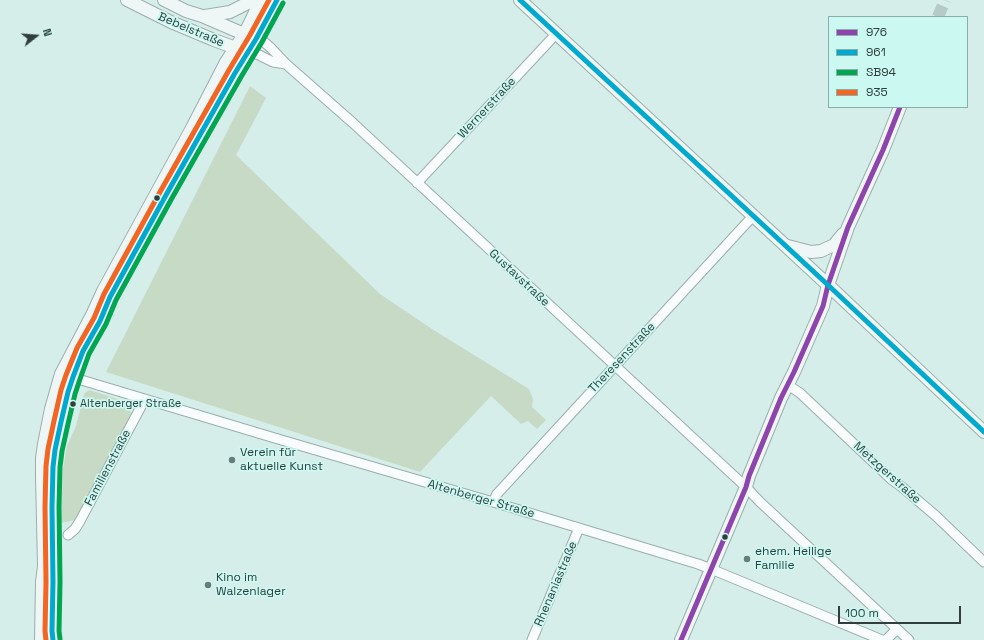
<!DOCTYPE html>
<html>
<head>
<meta charset="utf-8">
<style>
	body { margin:0 }
	#map { position:relative; width:984px; height:640px; overflow:hidden; background:#d6eeea; font-family:"Space Grotesk",sans-serif }
	canvas { display:block }
	.legend { position:absolute; left:828px; top:16px; width:140px; height:92px; box-sizing:border-box; background:#cbf8f1; border:1px solid #8caea9; margin:0; padding:5px 7px; list-style:none; font-size:12px; color:#2e3f3d }
	.legend li { display:flex; align-items:center; gap:8px; height:20px }
	.legend b { width:20px; border:1px solid #8caea9 }
	.north { position:absolute; left:16px; top:16px; width:40px; height:40px; -webkit-text-stroke:3px #cbf8f1; paint-order:stroke; rotate:73deg; font-size:11px; font-weight:700; line-height:16px; text-align:center; color:#2e3f3d }
	.north::after { content:''; display:block; margin:auto; width:14px; height:18px; background:#2e3f3d; clip-path:polygon(50% 0,100% 100%,50% 72%,0 100%) }
	.scale { position:absolute; left:838px; top:606px; width:123px; height:18px; box-sizing:border-box; border:2px solid #2e3f3d; border-top:0; padding-left:5px; font-size:12px; line-height:14px; white-space:nowrap; color:#2e3f3d; -webkit-text-stroke:3px #cbf8f1; paint-order:stroke }
</style>
</head>
<body>
<div id="map">
<canvas width="984" height="640"></canvas>
<ul class="legend">
<li><b style="height:5px;background:#8e44ad"></b>976</li>
<li><b style="height:5px;background:#00a9ce"></b>961</li>
<li><b style="height:5px;background:#00a651"></b>SB94</li>
<li><b style="height:5px;background:#f26522"></b>935</li>
</ul>
<div class="north">N</div>
<div class="scale">100 m</div>
</div>
<script>
const context = document.querySelector('canvas').getContext('2d');
context.lineJoin = 'round';
function fillPath(path, color) { context.fillStyle = color; context.fill(path, 'evenodd'); }
const shape = rows => new Path2D(rows.map(r => 'M' + r).join(''));
function trace(path, color, width, dash) { context.strokeStyle = color; context.lineWidth = width; context.lineCap = dash ? 'butt' : 'round'; context.setLineDash(dash || []); context.stroke(path); }
function label(font, color, halo, rows, align = 'center') {
  context.font = font + ' "Space Grotesk",sans-serif'; context.lineWidth = 3.5; context.setLineDash([]); context.textBaseline = 'middle'; context.strokeStyle = halo; context.fillStyle = color; for (const [text, x, y, turn = 0] of rows) {
    context.save(); context.translate(x, y); context.rotate((+turn || 0) * Math.PI / 180); context.textAlign = isNaN(turn) ? turn : align; if (halo) context.strokeText(text, 0, 0); context.fillText(text, 0, 0); context.restore();
  }
}
fillPath(shape([
	[250,86,266,98,236,155,380,294,432,329,529,389,533,399,532,407,546,420,537,429,528,421,521,424,491,396,420,472,106,372],
	[89,390,121,400,127,405,131,413,128,424,76,520,61,523,63,469,67,446,76,426,84,394]
]), '#c7dac6');
trace(shape([
	[938,17,945,0]
]), '#b4cbc7', 12, [12, 6]);
const street = shape([
	[256,39,264,42,271,48,286,64,353,123,746,487,759,501,909,640],
	[248,52,259,55,273,62,286,64],
	[417,183,557,33],
	[68,376,278,439,493,502,698,564,711,569,882,640],
	[788,385,800,393,891,479,902,487,936,516,984,562],
	[493,502,497,494,753,216],
	[68,535,75,529,80,521,145,399],
	[532,640,579,528],
	[886,640,897,629]
]);
const secondary = shape([
	[127,0,171,22,214,40,241,50],
	[164,0,186,11,202,16,251,37],
	[520,0,828,285,984,432],
	[205,16,230,12,254,0],
	[788,246,811,252,821,251,834,245,843,234],
	[41,640,42,582,44,566,42,476,42,458,44,444,51,409,61,374,93,313,103,291,192,128,226,62,245,33,261,0],
	[53,640,52,631,53,582,52,507,53,467,55,450,61,422,68,392,73,377,83,351,100,321,110,297,166,195,215,109,235,73,256,39,277,0],
	[681,640,746,487,749,476,781,398,794,372,823,306,828,285,848,227,883,150,900,107]
]);
trace(street, '#9baeab', 11);
trace(secondary, '#9baeab', 14);
trace(street, '#f9fcfc', 9);
trace(secondary, '#eff6f6', 12);
trace(shape([
	[681,640,746,487,749,476,781,398,794,372,823,306,828,285,848,227,883,150,900,107]
]), '#8e44ad', 5);
trace(shape([
	[520,0,828,285,984,432],
	[53,640,52,631,53,582,52,507,53,467,55,450,61,422,68,392,73,377,83,351,100,321,110,297,166,195,235,73,256,39,277,0]
]), '#00a9ce', 5);
trace(shape([
	[60,639,59,631,60,582,59,507,60,467,62,451,68,424,75,394,80,379,89,354,106,324,116,300,172,198,241,77,262,42,283,3]
]), '#00a651', 5);
trace(shape([
	[46,640,45,631,46,582,45,507,46,466,48,449,54,421,61,390,66,375,77,348,94,318,104,294,160,192,229,70,250,35,269,0]
]), '#f26522', 5);
for (const [x, y, r, color] of [
	[157,198,3.5,"#2e3f3d"],
	[73,404,3.5,"#2e3f3d"],
	[232,460,4,"#697c7a"],
	[725,537,3.5,"#2e3f3d"],
	[747,559,4,"#697c7a"],
	[208,585,4,"#697c7a"]
]) { const dot = new Path2D(); dot.arc(x, y, r, 0, 2 * Math.PI); context.fillStyle = color; context.fill(dot); trace(dot, '#cbf8f1', 1.5); }
label('11px', '#2e3f3d', '#cbf8f1', [
	["Altenberger Straße",80,404]
], 'left');
label('12px', '#2e3f3d', '#cbf8f1', [
	["Bebelstraße",191,30,23],
	["Wernerstraße",487,108,-47],
	["Gustavstraße",519,278,43],
	["Theresenstraße",622,358,-47],
	["Familienstraße",108,468,-62],
	["Metzgerstraße",887,473,42],
	["Altenberger Straße",481,499,16],
	["Rhenaniastraße",556,584,-67]
]);
label('12px', '#2e3f3d', '#cbf8f1', [
	["Verein für",240,453],
	["aktuelle Kunst",240,467],
	["ehem. Heilige",755,552],
	["Familie",755,566],
	["Kino im",216,578],
	["Walzenlager",216,592]
], 'left');
</script>
</body>
</html>
